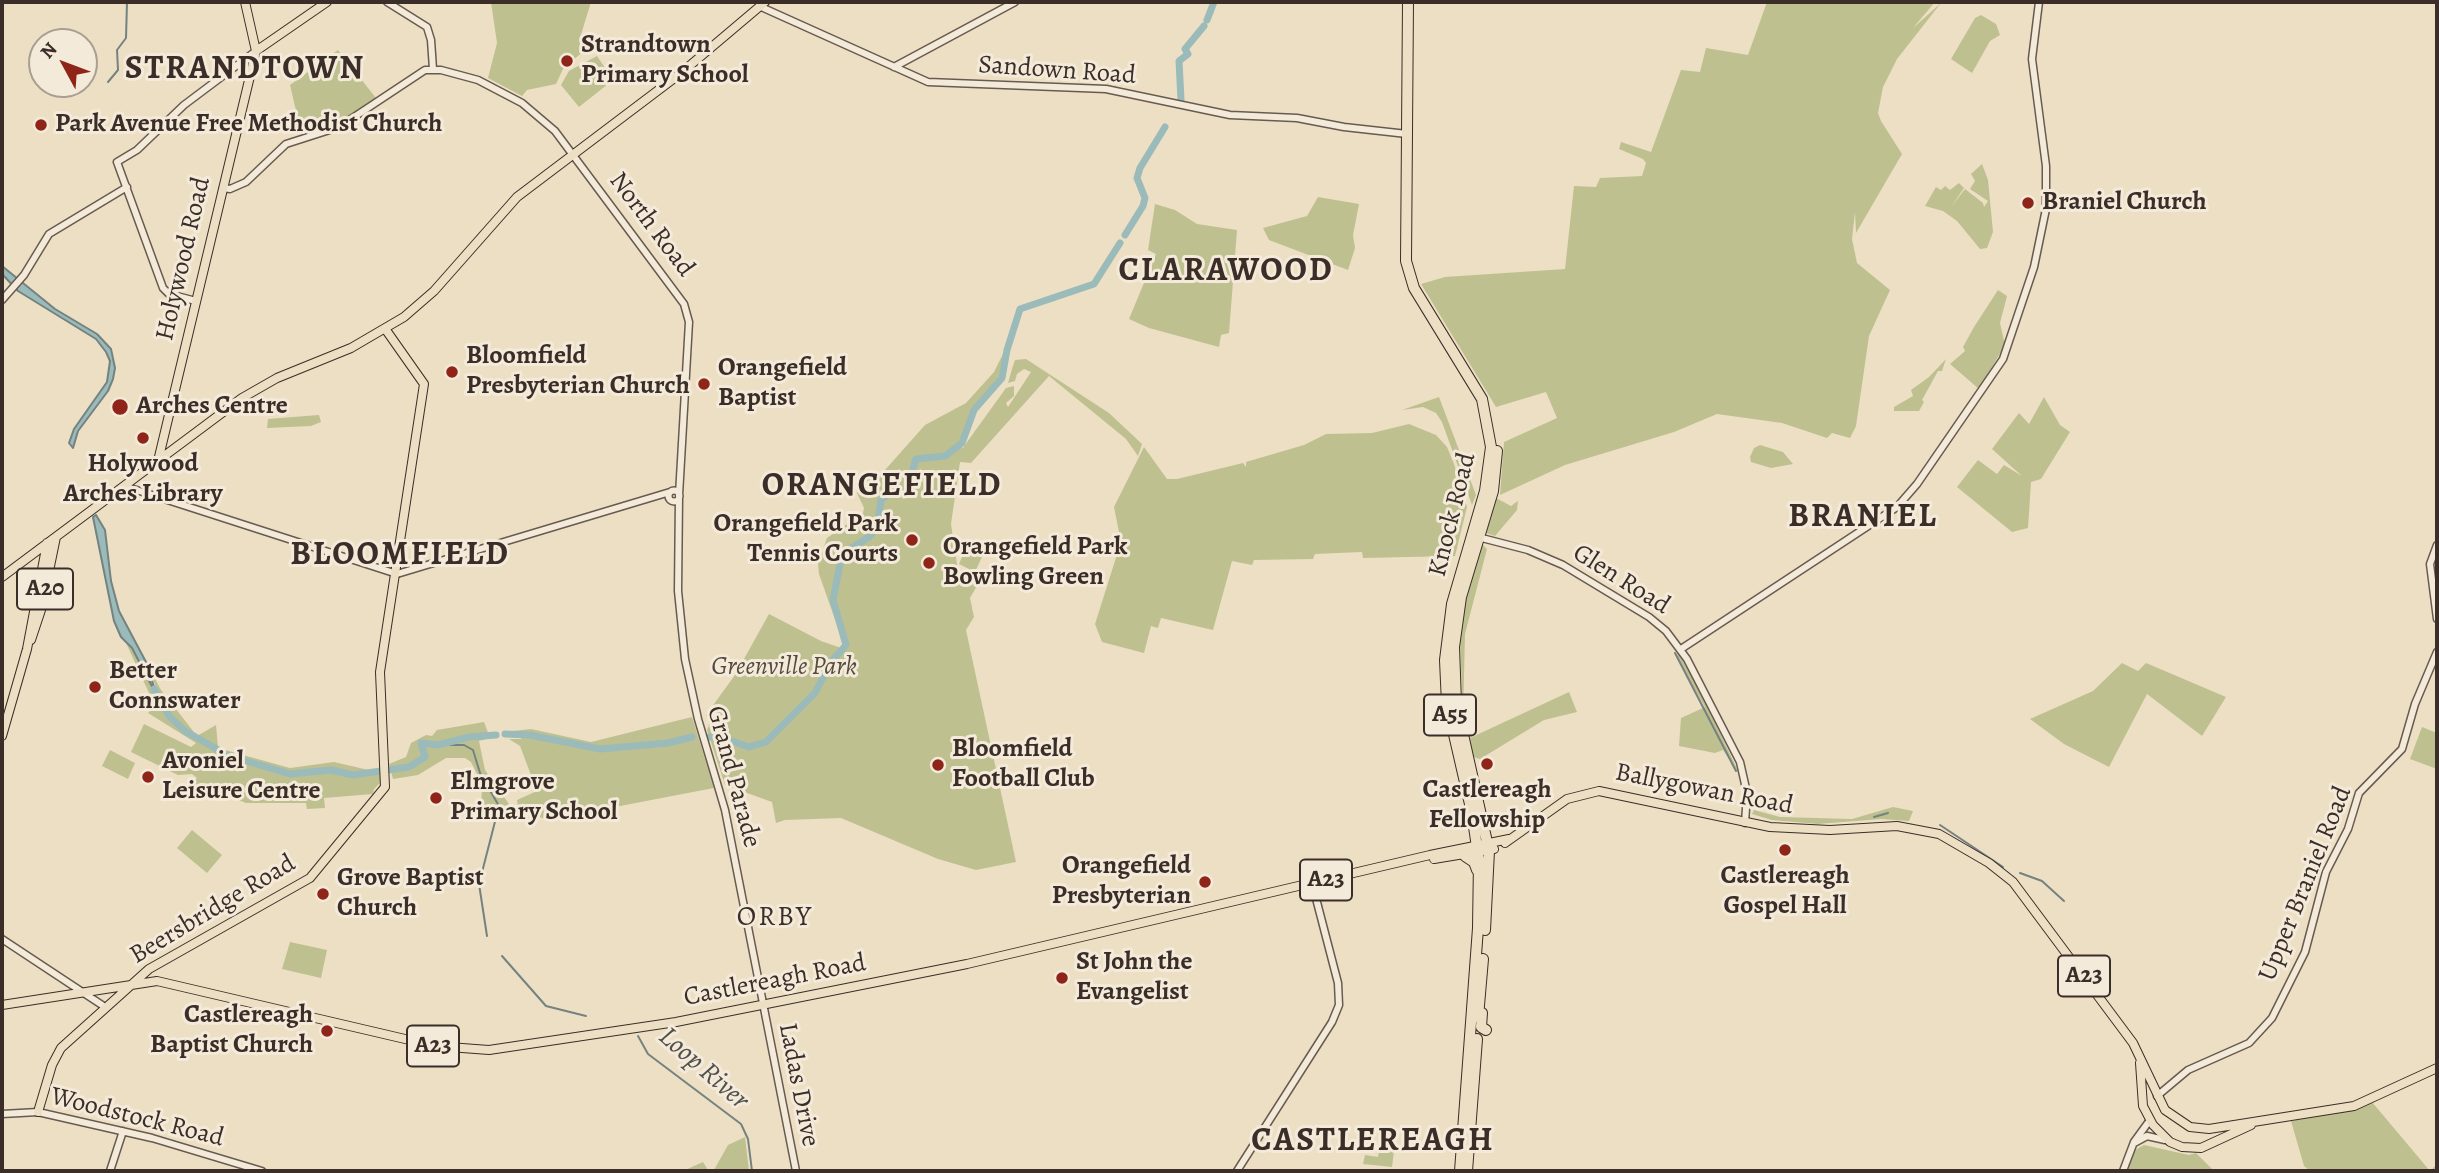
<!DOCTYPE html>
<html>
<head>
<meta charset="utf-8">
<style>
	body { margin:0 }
	#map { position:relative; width:2439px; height:1173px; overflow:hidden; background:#eddfc4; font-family:Alegreya,serif }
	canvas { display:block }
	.frame { position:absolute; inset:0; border:4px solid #3b2d28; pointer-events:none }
	.north { position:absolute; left:28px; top:28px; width:70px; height:70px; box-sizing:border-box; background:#f3ead9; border:2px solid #a99e92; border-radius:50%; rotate:311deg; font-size:19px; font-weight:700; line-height:28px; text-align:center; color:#3b2d28 }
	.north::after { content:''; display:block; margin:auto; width:24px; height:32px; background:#8f2418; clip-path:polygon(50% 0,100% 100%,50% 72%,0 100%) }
</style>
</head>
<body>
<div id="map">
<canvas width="2439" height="1173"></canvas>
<div class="frame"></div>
<div class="north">N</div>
</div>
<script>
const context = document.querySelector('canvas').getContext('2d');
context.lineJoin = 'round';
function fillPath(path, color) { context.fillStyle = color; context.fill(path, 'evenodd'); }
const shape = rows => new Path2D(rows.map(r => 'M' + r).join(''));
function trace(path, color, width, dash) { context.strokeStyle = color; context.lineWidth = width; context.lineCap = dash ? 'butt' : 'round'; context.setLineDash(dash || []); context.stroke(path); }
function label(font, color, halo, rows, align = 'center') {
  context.font = font + ' Alegreya,serif'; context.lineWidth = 6; context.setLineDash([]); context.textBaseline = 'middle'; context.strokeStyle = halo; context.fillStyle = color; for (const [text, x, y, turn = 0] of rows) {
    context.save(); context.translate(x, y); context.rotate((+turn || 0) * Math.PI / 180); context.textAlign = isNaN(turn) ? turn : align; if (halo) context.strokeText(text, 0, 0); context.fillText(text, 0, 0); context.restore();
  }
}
fillPath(shape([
	[491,2,591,2,580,38,587,48,563,69,556,84,527,90,522,96,488,78,497,43],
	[1767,2,1935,2,1913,28,1941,3,1897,59,1883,87,1878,113,1881,121,1902,154,1856,233,1855,212,1852,239,1857,263,1890,290,1869,336,1856,426,1850,438,1832,433,1827,438,1782,423,1717,414,1674,432,1565,465,1500,495,1504,442,1557,418,1546,392,1496,407,1421,284,1445,277,1565,269,1574,186,1596,187,1600,178,1642,176,1646,163,1643,159,1619,149,1621,142,1651,152,1681,70,1700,72,1706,48,1748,55],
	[1981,15,1996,24,2000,35,1990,41,1972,73,1951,59,1975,18],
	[338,50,376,98,341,122,305,133,300,128,290,85],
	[597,56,613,80,579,107,561,85,569,71],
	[1982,164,1988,180,1993,232,1987,248,1980,249,1957,221,1943,211,1925,206,1936,187,1941,190,1945,186,1950,190,1959,183,1964,188,1951,207,1965,189,1983,203,1984,207,1988,201,1970,189,1975,181,1971,174],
	[1318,197,1359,204,1353,235,1355,248,1348,270,1269,240,1263,228,1307,216],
	[1155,204,1175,210,1197,224,1237,230,1229,333,1221,335,1219,347,1149,328,1129,319,1156,254,1148,250],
	[1998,290,2007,296,2000,323,2005,345,1979,389,1950,364,1965,351,1963,347,1974,327],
	[1007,346,998,379,969,414,962,449,1006,388,1014,386,1014,396,1006,403,1008,407,1031,372,1024,369,1017,374,1015,381,1008,383,1012,369,1015,360,1026,359,1109,413,1142,444,1138,456,1126,439,1049,376,971,463,960,462,951,524,960,584,972,580,978,584,970,598,974,617,966,630,1016,862,976,870,938,859,841,818,785,820,776,823,772,802,725,785,707,730,710,723,706,715,735,675,769,614,821,641,841,648,844,645,819,574,818,564,827,538,863,513,864,508,857,493,862,482,885,470,925,425,966,403,994,372],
	[1946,359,1942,371,1938,371,1922,400,1924,402,1919,411,1894,411,1894,407,1913,396,1911,390,1929,377],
	[1439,397,1476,495,1472,505,1442,422,1436,413,1423,407,1402,410],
	[2044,397,2060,425,2070,432,2041,479,2031,482,2028,528,2012,532,1957,487,1978,460,1997,474,2004,465,2022,476,1992,449,2019,413,2029,424],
	[319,415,321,422,311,426,267,428,268,419],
	[1409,424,1436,435,1447,447,1454,464,1467,507,1455,556,1363,558,1362,552,1315,554,1313,559,1254,560,1252,565,1232,561,1213,630,1161,618,1158,628,1151,626,1144,653,1102,642,1095,624,1121,542,1114,507,1144,447,1167,479,1177,479,1243,463,1246,467,1246,462,1304,445,1326,434,1372,433],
	[1760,445,1783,452,1793,464,1771,468,1751,462,1750,457,1754,448],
	[1496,498,1511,506,1518,501,1517,510,1495,536,1486,533],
	[970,539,987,546,975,572,959,564],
	[1482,544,1487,549,1465,634,1463,720,1460,639,1466,598],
	[126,643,132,648,155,693,158,692,146,662,161,690,197,736,216,725,218,748,290,768,334,762,373,771,381,768,381,782,374,789,373,794,324,798,325,808,307,809,306,803,246,803,211,789,206,796,192,784,197,778,192,774,178,775,131,752,144,724,191,747,196,743,148,713,155,706],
	[1678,652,1699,689,1740,775,1723,750,1715,753,1679,746,1681,718,1705,707,1677,659],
	[2122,663,2138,671,2146,663,2226,697,2202,736,2147,694,2109,767,2064,744,2030,719,2093,691],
	[1569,692,1577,712,1544,720,1480,759,1471,756,1470,738],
	[692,717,714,788,547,820,518,808,517,800,537,791,520,746,509,739,521,739,522,735,506,737,504,732,531,729,591,742],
	[484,722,490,738,479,741,485,770,509,804,501,808,499,818,480,813,482,791,478,776,471,762,465,758,446,758,418,775,393,779,389,764,406,757,411,743,426,735,432,736,437,730],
	[2422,727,2437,733,2437,769,2410,759],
	[110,750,135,763,128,779,102,766],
	[1893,807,1913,811,1909,821,1881,819,1818,824,1772,820,1752,814,1754,810,1780,817,1852,819],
	[192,830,222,855,207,873,177,848],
	[290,942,327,950,321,978,282,969],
	[2372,1102,2430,1171,2437,1164,2437,1171,2310,1171,2304,1166,2291,1121,2357,1109],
	[1382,1132,1396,1135,1392,1167,1363,1164,1365,1155,1378,1157],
	[745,1137,749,1171,683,1171,703,1162,708,1170,714,1170,728,1145],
	[2144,1145,2189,1155,2196,1153,2214,1171,2126,1171,2135,1150]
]), '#bec090');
const water = shape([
	[2,266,55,309,97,334,111,349,115,368,113,379,108,391,78,431,73,448,69,443,74,429,107,382,110,361,106,352,96,339,18,291,2,274,2,266],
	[96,515,105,530,111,581,119,611,146,662,157,696,132,648,121,637,114,621,93,517,96,515]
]);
fillPath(water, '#9abbba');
trace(water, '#748280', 2);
trace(shape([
	[108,82,118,70,117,50,126,38,127,2],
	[1675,653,1736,771],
	[442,745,464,745,473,750,480,773,499,806,479,884,487,936],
	[1874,817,1888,813],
	[1940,825,2003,867],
	[2020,873,2042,881,2064,901],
	[502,956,546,1006,586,1016],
	[638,1036,648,1054,741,1124,748,1139,752,1171]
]), '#748280', 2);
trace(shape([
	[1207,20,1214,2],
	[1181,100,1179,61,1188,54,1185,49,1204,26],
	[1125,235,1143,206,1145,198,1137,178,1140,168,1165,127],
	[154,689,169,716,185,731,229,756,290,774,331,770,353,775,409,767,425,757,421,743,438,745,469,737,496,735],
	[505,734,530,735,600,749,668,743,692,737],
	[709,737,720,737,749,747,766,742,815,693,831,662,846,645,833,600,840,564,850,549,869,537,877,527,881,500,887,495,906,492,916,459,945,456,962,443,974,410,1002,378,1007,350,1020,309,1094,284,1120,243]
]), '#9abbba', 7);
const minor = shape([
	[387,2,427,27,431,40,433,69],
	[759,6,928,82,1106,89,1230,115,1297,118,1344,127,1407,134],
	[894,67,1015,2],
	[223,188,230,189,246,182,286,144,339,127,425,70,441,70,478,80,522,103,555,131,684,304,689,322,679,495],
	[2,300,24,275,49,234,127,187],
	[196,301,169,294,163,288,117,162,137,150,184,105,256,51],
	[124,486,397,574,670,492],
	'668.5 496a5.5 5.5 0 1 1 11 0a5.5 5.5 0 1 1-11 0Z',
	[679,497,678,591,685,659,698,719,725,810,796,1171],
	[1478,537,1528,550,1563,565,1649,617,1666,631,1687,659,1740,762,1747,793,1745,823],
	[2437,545,2430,564,2437,619],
	[1681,649,1897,507,1917,484,2003,359,2034,267,2046,209,2046,166,2032,59,2039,2],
	[2,939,105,1007],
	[2157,1096,2188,1070,2249,1043,2272,1018,2305,952,2326,872,2348,829,2359,793,2402,749,2415,704,2437,652],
	[2,1114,38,1112,152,1138,262,1171],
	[2136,1142,2147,1136,2165,1140],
	[110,1171,123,1131],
	[1237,1171,1332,1022,1339,1005,1338,983,1312,883],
	[2123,1171,2134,1142,2150,1120]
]);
const major = shape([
	[256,51,327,2],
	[158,461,256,51,245,2],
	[2,577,242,398,277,378,351,348,404,317,434,291,517,197,681,73,765,2],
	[31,640,41,610,56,537],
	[2,736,27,649,47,543],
	[1505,843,1567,799,1599,791,1770,827,1830,830,1897,826,1939,834,1989,863,2013,882,2133,1043,2165,1110,2190,1127,2209,1129,2354,1106,2437,1068],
	[1434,859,1494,849],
	[2,1005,157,981,435,1046,489,1050,676,1022,967,964,1430,855,1509,839],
	[2140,1063,2143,1106,2153,1125,2170,1142,2182,1147,2201,1148,2251,1125],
	[38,1112,52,1065,61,1048,149,969,310,878,385,787,380,672,424,384,386,330]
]);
const highway = shape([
	[1408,2,1406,261,1414,288,1482,399,1491,447,1485,491,1452,604,1445,660,1447,704,1472,813,1479,861,1478,928,1460,1171],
	[1465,856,1474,862,1477,870],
	[1485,930,1489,851,1456,703,1454,647,1461,597,1493,491,1497,451],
	[1482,1013,1481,1027,1486,1030],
	[1478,1017,1483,959],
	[1467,1171,1477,1039]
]);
trace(minor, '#685a4f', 9);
trace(major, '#3b2d28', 10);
trace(highway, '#3b2d28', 12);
trace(minor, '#f3ead9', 6);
trace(major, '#eddfc4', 8);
trace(highway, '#eddfc4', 10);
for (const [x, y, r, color] of [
	[567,61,7,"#8f2418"],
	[41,125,7,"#8f2418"],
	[2028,203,7,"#8f2418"],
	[452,372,7,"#8f2418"],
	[704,384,7,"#8f2418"],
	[120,407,9,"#8f2418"],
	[143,438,7,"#8f2418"],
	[912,540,7,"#8f2418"],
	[929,563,7,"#8f2418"],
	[95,687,7,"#8f2418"],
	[1487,764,7,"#8f2418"],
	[938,765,7,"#8f2418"],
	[148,777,7,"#8f2418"],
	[436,798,7,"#8f2418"],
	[1785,850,7,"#8f2418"],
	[1205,882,7,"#8f2418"],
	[323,894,7,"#8f2418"],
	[1062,978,7,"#8f2418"],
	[327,1031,7,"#8f2418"]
]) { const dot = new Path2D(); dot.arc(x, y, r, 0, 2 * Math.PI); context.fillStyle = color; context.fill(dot); trace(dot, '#f3ead9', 2.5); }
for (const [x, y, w] of [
	[45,589,56],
	[1450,715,52],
	[1326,880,52],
	[2084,976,52],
	[433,1046,52]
]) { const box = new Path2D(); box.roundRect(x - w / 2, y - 20.5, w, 41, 5); context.fillStyle = '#f3ead9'; context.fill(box); trace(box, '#3b2d28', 2); }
label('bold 24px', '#3b2d28', null, [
	["A20",45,589],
	["A55",1450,715],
	["A23",1326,880],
	["A23",2084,976],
	["A23",433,1046]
]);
label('bold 26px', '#3b2d28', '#f3ead9', [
	["Strandtown",581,46],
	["Primary School",581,76],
	["Park Avenue Free Methodist Church",55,125],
	["Braniel Church",2042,203],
	["Bloomfield",466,357],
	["Presbyterian Church",466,387],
	["Orangefield",718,369],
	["Baptist",718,399],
	["Arches Centre",136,407],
	["Holywood",143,465,"center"],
	["Arches Library",143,495,"center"],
	["Orangefield Park",898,525,"right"],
	["Tennis Courts",898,555,"right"],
	["Orangefield Park",943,548],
	["Bowling Green",943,578],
	["Better",109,672],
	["Connswater",109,702],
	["Bloomfield",952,750],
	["Football Club",952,780],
	["Avoniel",162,762],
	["Leisure Centre",162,792],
	["Elmgrove",450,783],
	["Primary School",450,813],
	["Castlereagh",1487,791,"center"],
	["Fellowship",1487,821,"center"],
	["Orangefield",1191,867,"right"],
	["Presbyterian",1191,897,"right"],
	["Castlereagh",1785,877,"center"],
	["Gospel Hall",1785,907,"center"],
	["Grove Baptist",337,879],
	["Church",337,909],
	["St John the",1076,963],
	["Evangelist",1076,993],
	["Castlereagh",313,1016,"right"],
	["Baptist Church",313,1046,"right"]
], 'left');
label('26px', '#3b2d28', '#f3ead9', [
	["Sandown Road",1057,71,4],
	["North Road",651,225,53],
	["Holywood Road",184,259,-77],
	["Knock Road",1453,515,-76],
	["Glen Road",1621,580,32],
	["Grand Parade",733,777,75],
	["Ballygowan Road",1704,790,11],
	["Upper Braniel Road",2306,884,-68],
	["Beersbridge Road",213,910,-31],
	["Castlereagh Road",775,981,-11],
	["Ladas Drive",798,1085,79],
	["Woodstock Road",137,1118,14]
]);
label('italic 26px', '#554a3d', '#f3ead9', [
	["Greenville Park",784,668]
]);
context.letterSpacing = '2px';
label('28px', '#3b2d28', '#f3ead9', [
	["ORBY",775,918]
]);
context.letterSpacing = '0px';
label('italic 28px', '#53504c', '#f3ead9', [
	["Loop River",703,1069,41]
]);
context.letterSpacing = '2px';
label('bold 33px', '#3b2d28', '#f3ead9', [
	["STRANDTOWN",245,70],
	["CLARAWOOD",1226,272],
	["ORANGEFIELD",882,487],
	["BRANIEL",1863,518],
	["BLOOMFIELD",400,556],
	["CASTLEREAGH",1373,1142]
]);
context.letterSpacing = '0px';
</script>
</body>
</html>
